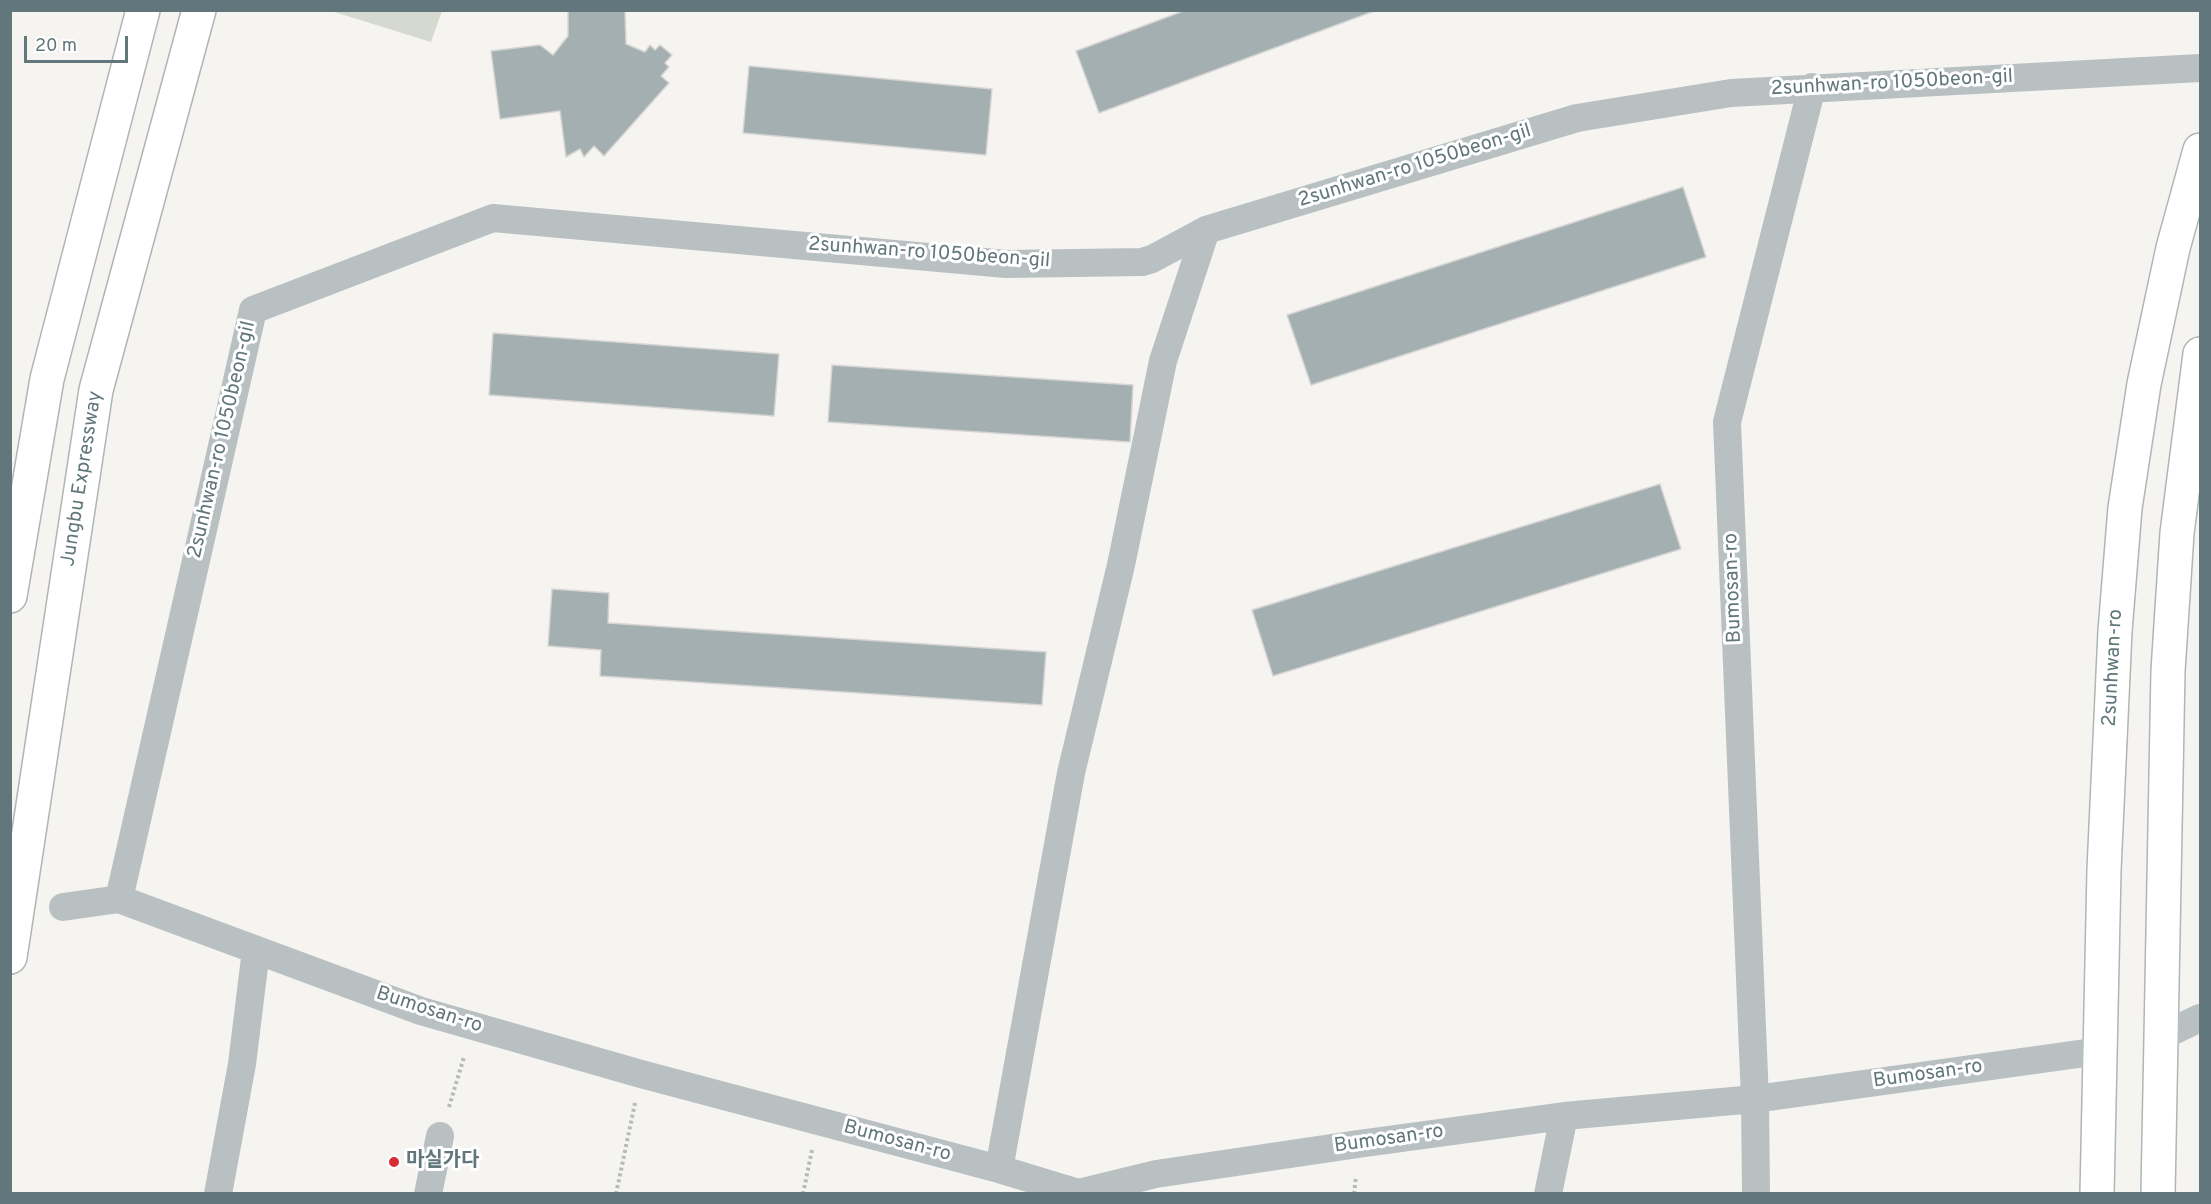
<!DOCTYPE html>
<html>
<head>
<meta charset="utf-8">
<style>
	body { margin:0 }
	#map { position:relative; width:2211px; height:1204px; overflow:hidden; background:#f5f4f1; font-family:Overpass,sans-serif }
	canvas { display:block }
	.frame { position:absolute; inset:0; border:12px solid #61777b; pointer-events:none }
	.scale { position:absolute; left:24px; top:36px; width:104px; height:27px; box-sizing:border-box; border:3px solid #61777b; border-top:0; padding-left:8px; font-size:18px; line-height:21px; white-space:nowrap; color:#61777b; -webkit-text-stroke:4px #fff; paint-order:stroke }
</style>
</head>
<body>
<div id="map">
<canvas width="2211" height="1204"></canvas>
<div class="frame"></div>
<div class="scale">20 m</div>
</div>
<script>
const context = document.querySelector('canvas').getContext('2d');
context.lineJoin = 'round';
function fillPath(path, color) { context.fillStyle = color; context.fill(path, 'evenodd'); }
const shape = rows => new Path2D(rows.map(r => 'M' + r).join(''));
function trace(path, color, width, dash) { context.strokeStyle = color; context.lineWidth = width; context.lineCap = dash ? 'butt' : 'round'; context.setLineDash(dash || []); context.stroke(path); }
function label(font, color, halo, rows, align = 'center') {
  context.font = font + ' Overpass,"Noto Sans KR",sans-serif'; context.lineWidth = 6; context.setLineDash([]); context.textBaseline = 'middle'; context.strokeStyle = halo; context.fillStyle = color; for (const [text, x, y, turn = 0] of rows) {
    context.save(); context.translate(x, y); context.rotate((+turn || 0) * Math.PI / 180); context.textAlign = isNaN(turn) ? turn : align; if (halo) context.strokeText(text, 0, 0); context.fillText(text, 0, 0); context.restore();
  }
}
fillPath(shape([
	[331,11,442,11,431,42]
]), '#d6d9d0');
const building = shape([
	[568,10,625,10,626,44,645,52,650,45,655,50,660,45,672,55,665,63,669,67,661,76,669,83,604,156,594,146,584,157,580,149,566,157,560,111,500,119,491,51,540,45,553,55,568,36,568,10],
	[1186,10,1377,10,1099,113,1076,51,1186,10],
	[749,66,992,89,986,155,743,133,749,66],
	[1683,187,1706,257,1311,385,1287,315,1683,187],
	[493,333,779,354,774,416,489,395,493,333],
	[832,365,1133,385,1130,442,828,422,832,365],
	[1660,484,1681,549,1273,676,1252,610,1660,484],
	[552,589,609,593,608,623,1046,652,1042,705,600,676,601,650,548,646,552,589]
]);
fillPath(building, '#a4afb2');
trace(building, '#d6d5d4', 1.5);
const secondary = shape([
	[2097,1194,2104,870,2115,631,2125,508,2144,384,2173,248,2200,150],
	[2158,1194,2168,671,2177,533,2200,354]
]);
const motorway = shape([
	[10,596,47,379,143,10],
	[10,957,96,390,199,10]
]);
trace(secondary, '#aeb6b8', 36);
trace(motorway, '#afb5b6', 36);
trace(shape([
	[449,1107,464,1057],
	[616,1194,635,1103],
	[803,1194,812,1150],
	[1354,1194,1356,1176]
]), '#b6babb', 4, [3, 3]);
trace(shape([
	[119,899,253,310,493,218,1006,264,1142,262,1152,259,1206,230,1577,118,1731,93,2200,68],
	[63,907,119,899,421,1011,641,1074,999,1169,1078,1193,1156,1174,1358,1144,1564,1116,1755,1099,2100,1051],
	[2160,1037,2200,1018],
	[999,1169,1071,773,1121,565,1163,361,1206,230],
	[218,1194,242,1064,256,950],
	[428,1194,440,1136],
	[1548,1194,1564,1116],
	[1756,1194,1755,1099,1727,422,1812,87]
]), '#b9c0c1', 28);
trace(secondary, '#fff', 33);
trace(motorway, '#fff', 33);
for (const [x, y, r, color] of [
	[394,1162,6,"#d92d36"]
]) { const dot = new Path2D(); dot.arc(x, y, r, 0, 2 * Math.PI); context.fillStyle = color; context.fill(dot); trace(dot, '#fff', 2); }
label('20px', '#61777b', '#fff', [
	["2sunhwan-ro 1050beon-gil",1892,84,-3],
	["2sunhwan-ro 1050beon-gil",1415,167,-17],
	["2sunhwan-ro 1050beon-gil",929,254,4],
	["2sunhwan-ro 1050beon-gil",223,440,-77],
	["Jungbu Expressway",83,479,-81],
	["Bumosan-ro",1734,588,-92],
	["2sunhwan-ro",2114,668,-87],
	["Bumosan-ro",429,1011,18],
	["Bumosan-ro",1928,1075,-8],
	["Bumosan-ro",1389,1140,-8],
	["Bumosan-ro",897,1142,15]
]);
label('bold 20px', '#61777b', '#fff', [
	["마실가다",406,1162]
], 'left');
</script>
</body>
</html>
